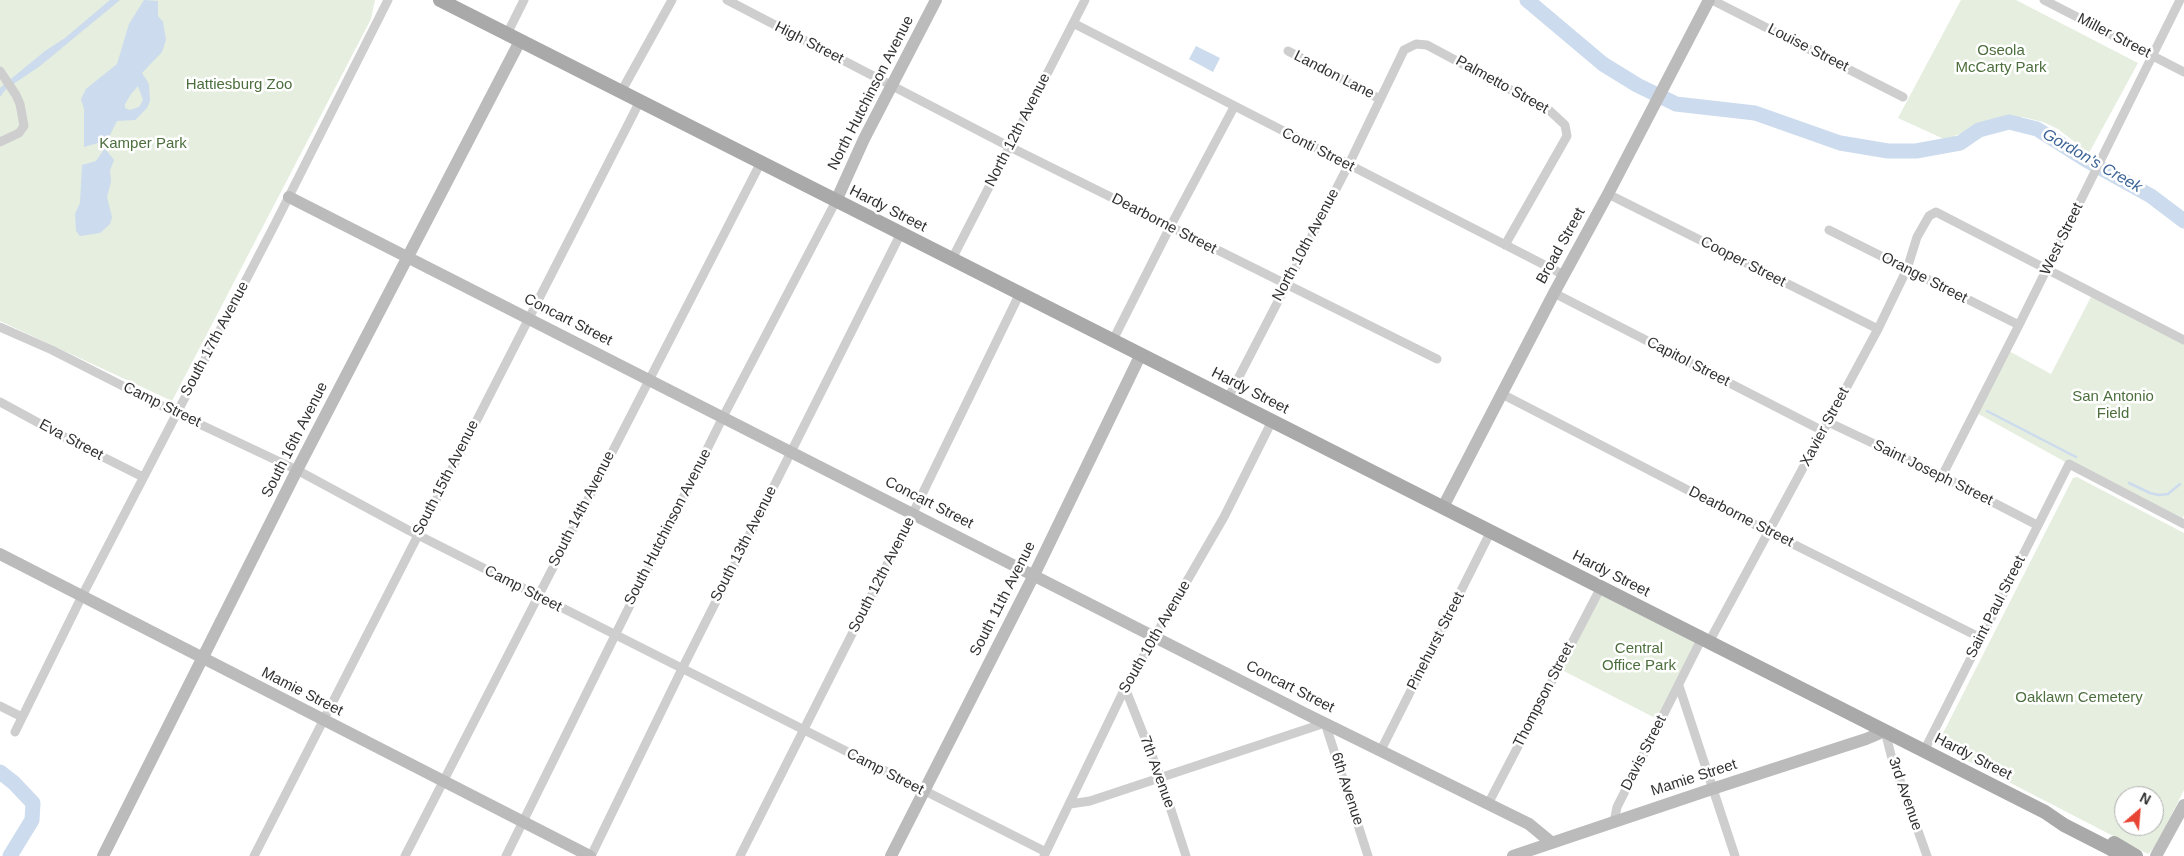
<!DOCTYPE html>
<html>
<head>
<meta charset="utf-8">
<style>
	body { margin:0 }
	#map { position:relative; width:2184px; height:856px; overflow:hidden; background:#fff; font-family:Helvetica,sans-serif }
	canvas { display:block }
	.north { position:absolute; left:2114px; top:786px; width:50px; height:50px; box-sizing:border-box; background:#fff; border:1px solid #adadad; border-radius:50%; rotate:27deg; font-size:14px; font-weight:700; line-height:20px; text-align:center; color:#313131 }
	.north::after { content:''; display:block; margin:auto; width:18px; height:22px; background:#e84433; clip-path:polygon(50% 0,100% 100%,50% 72%,0 100%) }
</style>
</head>
<body>
<div id="map">
<canvas width="2184" height="856"></canvas>
<div class="north">N</div>
</div>
<script>
const context = document.querySelector('canvas').getContext('2d');
context.lineJoin = 'round';
function fillPath(path, color) { context.fillStyle = color; context.fill(path, 'evenodd'); }
const shape = rows => new Path2D(rows.map(r => 'M' + r).join(''));
function trace(path, color, width, dash) { context.strokeStyle = color; context.lineWidth = width; context.lineCap = dash ? 'butt' : 'round'; context.setLineDash(dash || []); context.stroke(path); }
function label(font, color, halo, rows, align = 'center') {
  context.font = font + ' Helvetica,sans-serif'; context.lineWidth = 5; context.setLineDash([]); context.textBaseline = 'middle'; context.strokeStyle = halo; context.fillStyle = color; for (const [text, x, y, turn = 0] of rows) {
    context.save(); context.translate(x, y); context.rotate((+turn || 0) * Math.PI / 180); context.textAlign = isNaN(turn) ? turn : align; if (halo) context.strokeText(text, 0, 0); context.fillText(text, 0, 0); context.restore();
  }
}
fillPath(shape([
	[0,0,375,0,371,19,172,401,0,321],
	[1961,0,2016,0,2138,63,2089,153,2058,129,2043,122,2023,117,1988,121,1946,140,1898,118],
	[2093,293,2184,340,2184,515,2181,522,2069,464,1975,412,2007,350,2051,374],
	[2077,477,2184,533,2184,790,2155,847,2148,854,1937,745,2073,478],
	[2124,796,2154,796,2154,826,2124,826],
	[1601,587,1702,638,1661,721,1558,668]
]), '#e5eedf');
fillPath(shape([
	[110,0,120,0,40,66,6,89,0,97,0,88,45,51,65,38],
	[144,0,158,1,158,16,163,22,166,40,162,52,142,73,149,84,150,101,147,108,135,120,117,121,109,137,106,150,114,160,110,170,111,182,107,197,112,217,110,224,100,233,80,236,76,231,75,214,80,203,82,165,96,161,103,151,98,143,84,147,84,109,81,99,86,89,117,64,129,24],
	[138,86,143,100,139,107,130,110,125,108,125,104,131,94],
	[1196,46,1220,58,1213,72,1189,59]
]), '#ccdbed');
trace(shape([
	[1987,411,2076,457],
	[2129,483,2150,493,2159,495,2168,494,2180,484]
]), '#ccdbed', 2.5);
trace(shape([
	[1527,0,1603,64,1637,85,1676,104,1755,113,1840,143,1888,151,1916,151,1960,143,1979,130,2009,122,2037,129,2086,160,2151,196,2184,221],
	[0,772,14,783,33,803,32,820,10,856]
]), '#ccdbed', 15);
trace(shape([
	[727,0,1010,147,1437,359],
	[1712,0,1903,97],
	[2044,0,2184,72],
	[1073,23,1564,275],
	[507,34,524,0],
	[1288,51,1380,99],
	[0,71,16,95,20,104,24,126,19,133,0,142],
	[621,92,672,0],
	[1608,194,1878,329],
	[1829,230,2019,325],
	[952,259,1085,0],
	[1554,293,1823,431],
	[0,327,52,350,176,413,297,470,408,530,1046,852],
	[1113,340,1170,227,1234,107],
	[1502,394,1769,532,1981,638],
	[1228,398,1348,166,1404,50,1416,44,1427,45,1550,111,1565,125,1567,136,1505,245],
	[0,402,81,446,143,477],
	[1828,422,1942,476,2037,525],
	[1942,476,2019,325,2180,0],
	[1709,642,1878,329,1907,269,1917,237,1929,216,1936,212,2184,340],
	[1679,686,1735,856],
	[1125,688,1160,776,1186,856],
	[0,706,22,717],
	[1885,731,1891,755,1927,856],
	[15,732,82,596,275,224,388,0],
	[1381,750,1491,531],
	[1924,751,2069,464,2184,524],
	[1070,804,1090,801,1325,723,1368,856],
	[1488,804,1601,587],
	[1614,822,1617,807,1702,638],
	[254,856,640,101],
	[405,856,761,162],
	[506,856,723,417,836,201],
	[591,856,682,669,901,233],
	[740,856,913,513,1020,293],
	[1044,856,1125,688,1224,517,1272,421]
]), '#cecece', 9);
trace(shape([
	[289,197,1306,714,1529,824,1552,843],
	[836,201,864,139,936,0],
	[1443,507,1554,293,1608,194,1709,0],
	[0,554,590,856],
	[103,856,297,470,520,41],
	[891,856,1034,575,1141,354],
	[1513,856,1712,789,1866,739,1885,731],
	[2156,856,2184,805]
]), '#bbb', 12);
trace(shape([
	[440,0,2045,812,2064,825,2111,849,2120,856],
	[2114,843,2136,856]
]), '#a9a9a9', 14);
label('15px', '#313131', '#fff', [
	["Miller Street",2114,36,27],
	["High Street",809,43,27],
	["Louise Street",1808,48,27],
	["Landon Lane",1334,75,27],
	["Palmetto Street",1502,85,29],
	["North Hutchinson Avenue",871,93,-63],
	["North 12th Avenue",1018,130,-63],
	["Conti Street",1318,150,27],
	["Hardy Street",888,209,27],
	["Dearborne Street",1164,224,27],
	["West Street",2062,239,-64],
	["North 10th Avenue",1306,245,-62],
	["Broad Street",1561,246,-61],
	["Cooper Street",1743,262,27],
	["Orange Street",1924,278,27],
	["Concart Street",568,320,27],
	["South 17th Avenue",215,339,-62],
	["Capitol Street",1688,362,27],
	["Hardy Street",1250,391,27],
	["Camp Street",162,405,26],
	["Xavier Street",1825,427,-62],
	["Eva Street",71,440,28],
	["South 16th Avenue",295,440,-63],
	["Saint Joseph Street",1933,473,26],
	["South 15th Avenue",446,478,-63],
	["Concart Street",929,503,27],
	["South 14th Avenue",582,509,-63],
	["Dearborne Street",1741,517,27],
	["South Hutchinson Avenue",668,527,-63],
	["South 13th Avenue",744,544,-63],
	["Hardy Street",1611,574,27],
	["South 12th Avenue",882,575,-63],
	["Camp Street",523,589,27],
	["South 11th Avenue",1003,599,-63],
	["Saint Paul Street",1996,607,-63],
	["South 10th Avenue",1155,637,-60],
	["Pinehurst Street",1436,641,-63],
	["Concart Street",1290,687,27],
	["Mamie Street",302,692,27],
	["Thompson Street",1544,695,-63],
	["Davis Street",1644,753,-63],
	["Hardy Street",1973,757,27],
	["Camp Street",885,772,27],
	["7th Avenue",1157,772,70],
	["Mamie Street",1694,778,-18],
	["6th Avenue",1347,789,72],
	["3rd Avenue",1905,794,71]
]);
label('15px', '#4c6e3d', '#fff', [
	["Oseola",2001,51],
	["McCarty Park",2001,68],
	["Hattiesburg Zoo",239,85],
	["Kamper Park",143,144],
	["San Antonio",2113,397],
	["Field",2113,414],
	["Central",1639,649],
	["Office Park",1639,666],
	["Oaklawn Cemetery",2079,698]
]);
label('italic 16px', '#3d6496', '#fff', [
	["Gordon's Creek",2092,161,30]
]);
</script>
</body>
</html>
